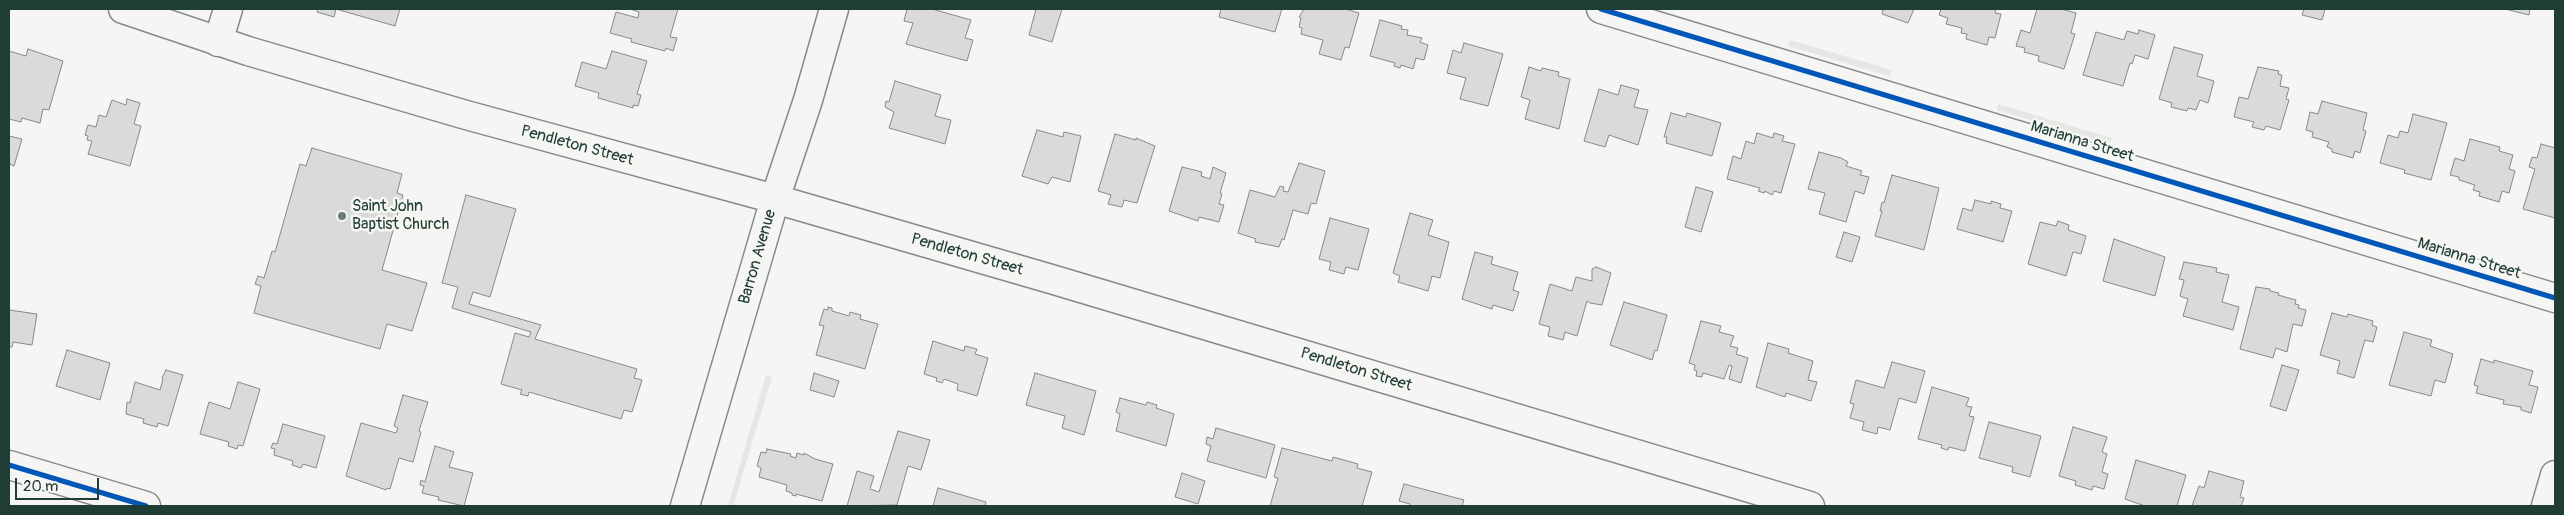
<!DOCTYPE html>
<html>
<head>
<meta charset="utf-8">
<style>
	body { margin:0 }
	#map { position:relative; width:2564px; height:515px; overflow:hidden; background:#f5f5f3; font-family:Pangolin,sans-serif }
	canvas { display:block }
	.frame { position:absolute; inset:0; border:10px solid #1f3d34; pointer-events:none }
	.scale { position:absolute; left:15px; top:478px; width:84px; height:22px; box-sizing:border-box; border:2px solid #1f3d34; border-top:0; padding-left:6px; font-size:15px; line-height:18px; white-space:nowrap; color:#1f3d34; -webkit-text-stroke:4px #f6f6f2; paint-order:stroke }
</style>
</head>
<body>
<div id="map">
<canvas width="2564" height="515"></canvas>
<div class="frame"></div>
<div class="scale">20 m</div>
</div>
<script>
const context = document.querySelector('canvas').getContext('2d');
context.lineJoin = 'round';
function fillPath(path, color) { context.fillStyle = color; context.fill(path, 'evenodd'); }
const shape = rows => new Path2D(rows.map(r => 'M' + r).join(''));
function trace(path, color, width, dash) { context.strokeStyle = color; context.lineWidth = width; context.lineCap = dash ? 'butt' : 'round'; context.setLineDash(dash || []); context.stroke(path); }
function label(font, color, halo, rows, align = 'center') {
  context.font = font + ' Pangolin,sans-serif'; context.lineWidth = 5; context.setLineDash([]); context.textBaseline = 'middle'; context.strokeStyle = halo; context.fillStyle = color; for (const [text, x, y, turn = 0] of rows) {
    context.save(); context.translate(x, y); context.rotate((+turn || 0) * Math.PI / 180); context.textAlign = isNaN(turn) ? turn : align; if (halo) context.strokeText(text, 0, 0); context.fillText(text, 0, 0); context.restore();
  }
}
fillPath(shape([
	[1790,40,1892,70,1889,76,1788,46],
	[1998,104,2112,138,2110,145,1997,110],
	[766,375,772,377,733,506,728,506]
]), '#e4e7e3');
const building = shape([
	[318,9,400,9,395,26,336,9,334,17,317,12,318,9],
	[678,9,670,37,677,38,673,51,666,48,665,51,631,42,632,39,610,33,616,12,638,18,639,12,630,9,678,9],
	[907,9,932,9,971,20,965,38,973,40,967,61,906,44,913,23,904,21,907,9],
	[1036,9,1062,9,1052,42,1029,35,1036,9],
	[1221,9,1282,9,1275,32,1219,17,1221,9],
	[1304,9,1345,9,1359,13,1349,48,1345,47,1341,60,1319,54,1323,40,1301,34,1302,28,1299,27,1301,18,1299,17,1304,9],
	[1878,9,1914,9,1908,23,1882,14,1883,10,1878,9],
	[1941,9,1996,9,1995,13,2001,14,1995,38,1989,37,1987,45,1966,39,1967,34,1961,33,1962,28,1946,24,1948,18,1939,15,1941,9],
	[2037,9,2061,9,2076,13,2071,33,2075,34,2064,69,2038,61,2039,56,2024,52,2025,48,2016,46,2021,30,2030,33,2037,9],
	[2304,9,2325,9,2322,20,2302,15,2304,9],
	[2505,9,2530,9,2529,15,2505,9],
	[1380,20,1402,26,1401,29,1408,30,1407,35,1422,38,1420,42,1428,45,1424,60,1416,58,1413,69,1401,65,1400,68,1394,66,1395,63,1370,56,1380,20],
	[2139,30,2155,35,2148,59,2135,55,2132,64,2130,63,2123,86,2083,75,2096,32,2124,40,2127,31,2138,34,2139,30],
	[1464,43,1503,54,1488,106,1460,99,1466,78,1447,73,1453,50,1461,53,1464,43],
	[2174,47,2203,55,2197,76,2214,81,2208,103,2200,100,2196,110,2188,108,2187,111,2171,107,2172,103,2159,99,2174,47],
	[28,49,63,61,49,110,43,109,40,123,22,118,21,122,9,119,9,51,26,56,28,49],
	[612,51,647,61,637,94,641,95,638,106,633,105,633,108,598,98,599,93,575,86,582,62,606,69,612,51],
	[1529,67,1541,71,1542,68,1559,72,1558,76,1570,79,1559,129,1525,119,1530,100,1521,97,1529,67],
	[2258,67,2279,71,2278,74,2282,75,2280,86,2289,88,2286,99,2289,100,2280,130,2266,126,2264,130,2252,127,2254,122,2234,117,2239,97,2248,99,2258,67],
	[895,81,941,95,935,116,951,120,945,144,889,128,894,112,885,107,886,101,889,102,895,81],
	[1621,85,1639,90,1634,107,1648,110,1638,145,1609,135,1605,147,1584,141,1599,89,1618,95,1621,85],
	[127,99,140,103,134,124,141,126,130,166,88,154,92,141,87,140,88,136,85,135,88,125,96,127,99,115,106,117,112,100,126,105,127,99],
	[2322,101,2367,113,2363,130,2366,131,2360,153,2355,151,2353,158,2332,152,2332,149,2327,147,2329,142,2312,137,2313,132,2306,130,2310,112,2318,114,2322,101],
	[1671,113,1686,117,1687,113,1721,123,1712,156,1666,143,1667,137,1664,137,1671,113],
	[2413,114,2447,123,2431,180,2404,173,2405,170,2380,163,2388,135,2398,138,2400,131,2408,133,2413,114],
	[1037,130,1063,137,1064,132,1081,136,1070,182,1052,177,1048,184,1022,176,1037,130],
	[1757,133,1773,138,1774,133,1784,136,1782,141,1795,144,1781,193,1774,191,1772,195,1765,191,1764,193,1758,191,1760,188,1727,179,1733,156,1741,159,1746,141,1754,144,1757,133],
	[1115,134,1136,140,1136,138,1155,146,1137,203,1124,200,1122,207,1108,204,1111,195,1098,191,1115,134],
	[9,136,22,139,14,166,9,164,9,136],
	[2470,139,2500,147,2499,151,2513,155,2509,169,2515,171,2509,193,2502,191,2499,202,2479,196,2480,192,2473,190,2475,185,2459,180,2459,177,2450,175,2455,158,2464,161,2470,139],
	[2541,144,2555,148,2555,218,2523,209,2535,169,2529,167,2532,157,2537,158,2541,144],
	[312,148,402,174,397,193,403,195,382,270,427,283,412,331,387,324,380,349,254,313,261,286,255,284,258,276,264,278,272,251,275,252,300,164,306,166,312,148],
	[1819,152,1841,158,1848,162,1846,166,1862,171,1860,175,1869,177,1864,194,1855,191,1846,222,1819,214,1825,193,1808,189,1819,152],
	[1299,163,1325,171,1316,204,1311,203,1308,214,1293,210,1284,240,1282,239,1279,247,1255,242,1256,239,1238,233,1250,190,1275,197,1280,186,1284,187,1283,191,1288,192,1299,163],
	[1182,167,1202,172,1201,176,1210,179,1213,167,1226,173,1220,193,1222,194,1219,204,1224,205,1219,222,1199,217,1198,221,1169,211,1182,167],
	[1892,175,1939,188,1924,250,1875,236,1882,211,1880,211,1882,202,1884,203,1892,175],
	[1696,187,1713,192,1701,232,1685,227,1696,187],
	[466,195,516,209,490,297,473,292,469,304,541,325,535,339,637,369,634,378,642,380,632,412,624,410,621,419,529,392,528,396,520,394,522,390,501,384,515,333,529,337,531,332,452,308,458,287,442,283,466,195],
	[1975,200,1991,204,1991,201,2001,204,2000,208,2012,211,2003,242,1957,229,1963,208,1972,211,1975,200],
	[1410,213,1433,220,1428,235,1449,242,1440,278,1432,276,1428,291,1398,282,1400,276,1393,273,1410,213],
	[1330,218,1369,229,1358,270,1346,267,1344,274,1329,270,1331,262,1319,259,1330,218],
	[2058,221,2069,225,2068,230,2086,236,2081,254,2073,252,2066,276,2028,264,2040,222,2056,226,2058,221],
	[1844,232,1860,237,1852,262,1836,257,1844,232],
	[2114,239,2165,257,2155,296,2103,281,2114,239],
	[1475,252,1493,257,1491,264,1518,272,1513,290,1519,292,1513,311,1493,305,1492,309,1462,299,1475,252],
	[2184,262,2217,268,2216,272,2229,275,2222,302,2239,307,2233,330,2183,316,2188,299,2180,296,2184,280,2179,279,2184,262],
	[1596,267,1611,273,1602,305,1590,303,1587,301,1577,336,1565,332,1563,340,1548,336,1550,327,1539,324,1550,284,1572,291,1576,277,1592,281,1592,269,1596,267],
	[2256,287,2270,289,2270,291,2279,293,2278,295,2296,300,2295,304,2299,305,2298,308,2306,310,2302,326,2293,324,2287,352,2276,348,2273,358,2240,349,2256,287],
	[1624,302,1667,315,1657,351,1655,350,1652,360,1610,345,1624,302],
	[828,307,832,308,832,311,849,316,850,312,861,315,860,319,878,324,865,369,816,355,824,326,819,325,824,309,828,310,828,307],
	[9,310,37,314,32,345,13,342,12,347,9,347,9,310],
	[2332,313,2347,317,2348,314,2373,321,2372,325,2377,327,2373,342,2365,340,2354,378,2337,373,2340,361,2320,355,2332,313],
	[1701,321,1721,326,1719,332,1734,336,1730,346,1738,348,1736,354,1748,358,1741,383,1729,379,1732,366,1729,365,1724,379,1703,373,1702,377,1696,376,1697,371,1694,370,1695,365,1689,363,1701,321],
	[2404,332,2432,340,2430,346,2453,354,2445,383,2435,380,2431,396,2389,385,2404,332],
	[933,341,964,351,965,346,977,349,975,354,988,358,977,396,957,390,958,384,944,379,942,383,936,381,937,378,924,374,933,341],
	[1768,343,1789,349,1788,353,1813,361,1808,380,1817,382,1811,401,1786,393,1785,397,1756,387,1768,343],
	[67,350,110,363,100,400,56,386,67,350],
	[2481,359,2494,363,2494,360,2533,371,2529,385,2538,387,2531,413,2521,410,2521,407,2503,404,2504,400,2476,393,2478,386,2474,385,2481,359],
	[1892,362,1925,371,1916,403,1899,398,1890,430,1878,427,1877,434,1862,430,1864,422,1850,418,1854,404,1850,403,1856,380,1884,388,1892,362],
	[2282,365,2299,370,2286,411,2270,406,2282,365],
	[166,370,183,375,168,426,158,423,157,427,143,423,144,419,126,414,127,402,130,403,135,382,160,390,163,379,162,378,166,370],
	[814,373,839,381,834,397,810,390,814,373],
	[1035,373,1096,391,1084,435,1062,428,1065,416,1026,405,1035,373],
	[238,382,260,389,243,446,238,445,237,449,228,446,229,442,200,434,209,402,230,409,238,382],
	[1932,387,1969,398,1966,406,1972,407,1969,416,1974,417,1965,451,1949,447,1948,450,1941,448,1942,445,1918,439,1932,387],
	[403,395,428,402,419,431,421,432,413,462,399,458,390,489,387,488,386,490,346,476,361,423,396,433,398,428,394,426,403,395],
	[1120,398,1146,405,1147,402,1157,405,1156,408,1174,414,1166,446,1116,431,1120,414,1116,412,1120,398],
	[1989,422,2041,436,2030,477,2012,472,2013,467,1979,458,1989,422],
	[283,424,325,436,316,468,303,464,301,468,292,465,293,461,274,455,275,449,271,448,273,443,277,444,283,424],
	[2073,427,2107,437,2102,452,2107,454,2102,472,2108,474,2104,489,2093,486,2092,490,2075,485,2076,481,2059,476,2073,427],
	[1216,428,1275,445,1266,478,1207,461,1211,446,1206,444,1207,437,1213,439,1216,428],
	[898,431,930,440,921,470,908,466,897,505,847,506,857,471,874,476,870,489,879,492,898,431],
	[435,446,454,452,449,467,473,473,464,506,438,500,439,497,422,493,424,486,420,485,421,480,425,482,435,446],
	[1282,448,1332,461,1333,457,1358,464,1357,468,1372,472,1362,506,1270,506,1278,478,1274,477,1282,448],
	[767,449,791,454,790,456,796,458,797,453,804,455,804,453,815,459,833,464,822,501,796,494,796,496,792,495,792,493,786,491,787,485,759,477,761,468,757,466,761,452,766,453,767,449],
	[2136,460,2186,475,2177,506,2145,506,2125,499,2136,460],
	[2209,471,2244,481,2240,497,2244,498,2241,506,2192,506,2199,486,2204,488,2209,471],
	[1182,473,1205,481,1198,504,1175,497,1182,473],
	[1404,484,1464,500,1462,506,1410,506,1410,504,1399,501,1404,484],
	[938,488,986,502,985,506,933,506,938,488]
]);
fillPath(building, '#dadbd9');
trace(building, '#858a88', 1);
const minor = shape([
	[1601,9,2555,298],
	[218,42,228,9],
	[9,465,146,506]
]);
const tertiary = shape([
	[2546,506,2555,475]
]);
const secondary = shape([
	[123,9,248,51,466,115,775,199,1051,279,1810,506],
	[685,506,775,199,808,100,834,9]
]);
trace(minor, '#858a88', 31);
trace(tertiary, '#858a88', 31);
trace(secondary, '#858a88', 31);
trace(minor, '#f5f5f3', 28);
trace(tertiary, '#f5f5f3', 28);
trace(secondary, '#f5f5f3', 28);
trace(shape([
	[1601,9,2555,298],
	[9,465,146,506]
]), '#0057b8', 5);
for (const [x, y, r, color] of [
	[342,216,5,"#6a7d77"]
]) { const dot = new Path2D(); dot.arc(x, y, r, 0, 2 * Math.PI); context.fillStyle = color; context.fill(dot); trace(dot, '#f6f6f2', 2); }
label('16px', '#1f3d34', '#f6f6f2', [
	["Marianna Street",2082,142,17],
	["Pendleton Street",577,146,15],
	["Pendleton Street",967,255,16],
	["Barron Avenue",758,257,-74],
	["Marianna Street",2469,259,17],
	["Pendleton Street",1356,370,17]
]);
label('16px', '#1f3d34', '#f6f6f2', [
	["Saint John",352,207],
	["Baptist Church",352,225]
], 'left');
</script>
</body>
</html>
